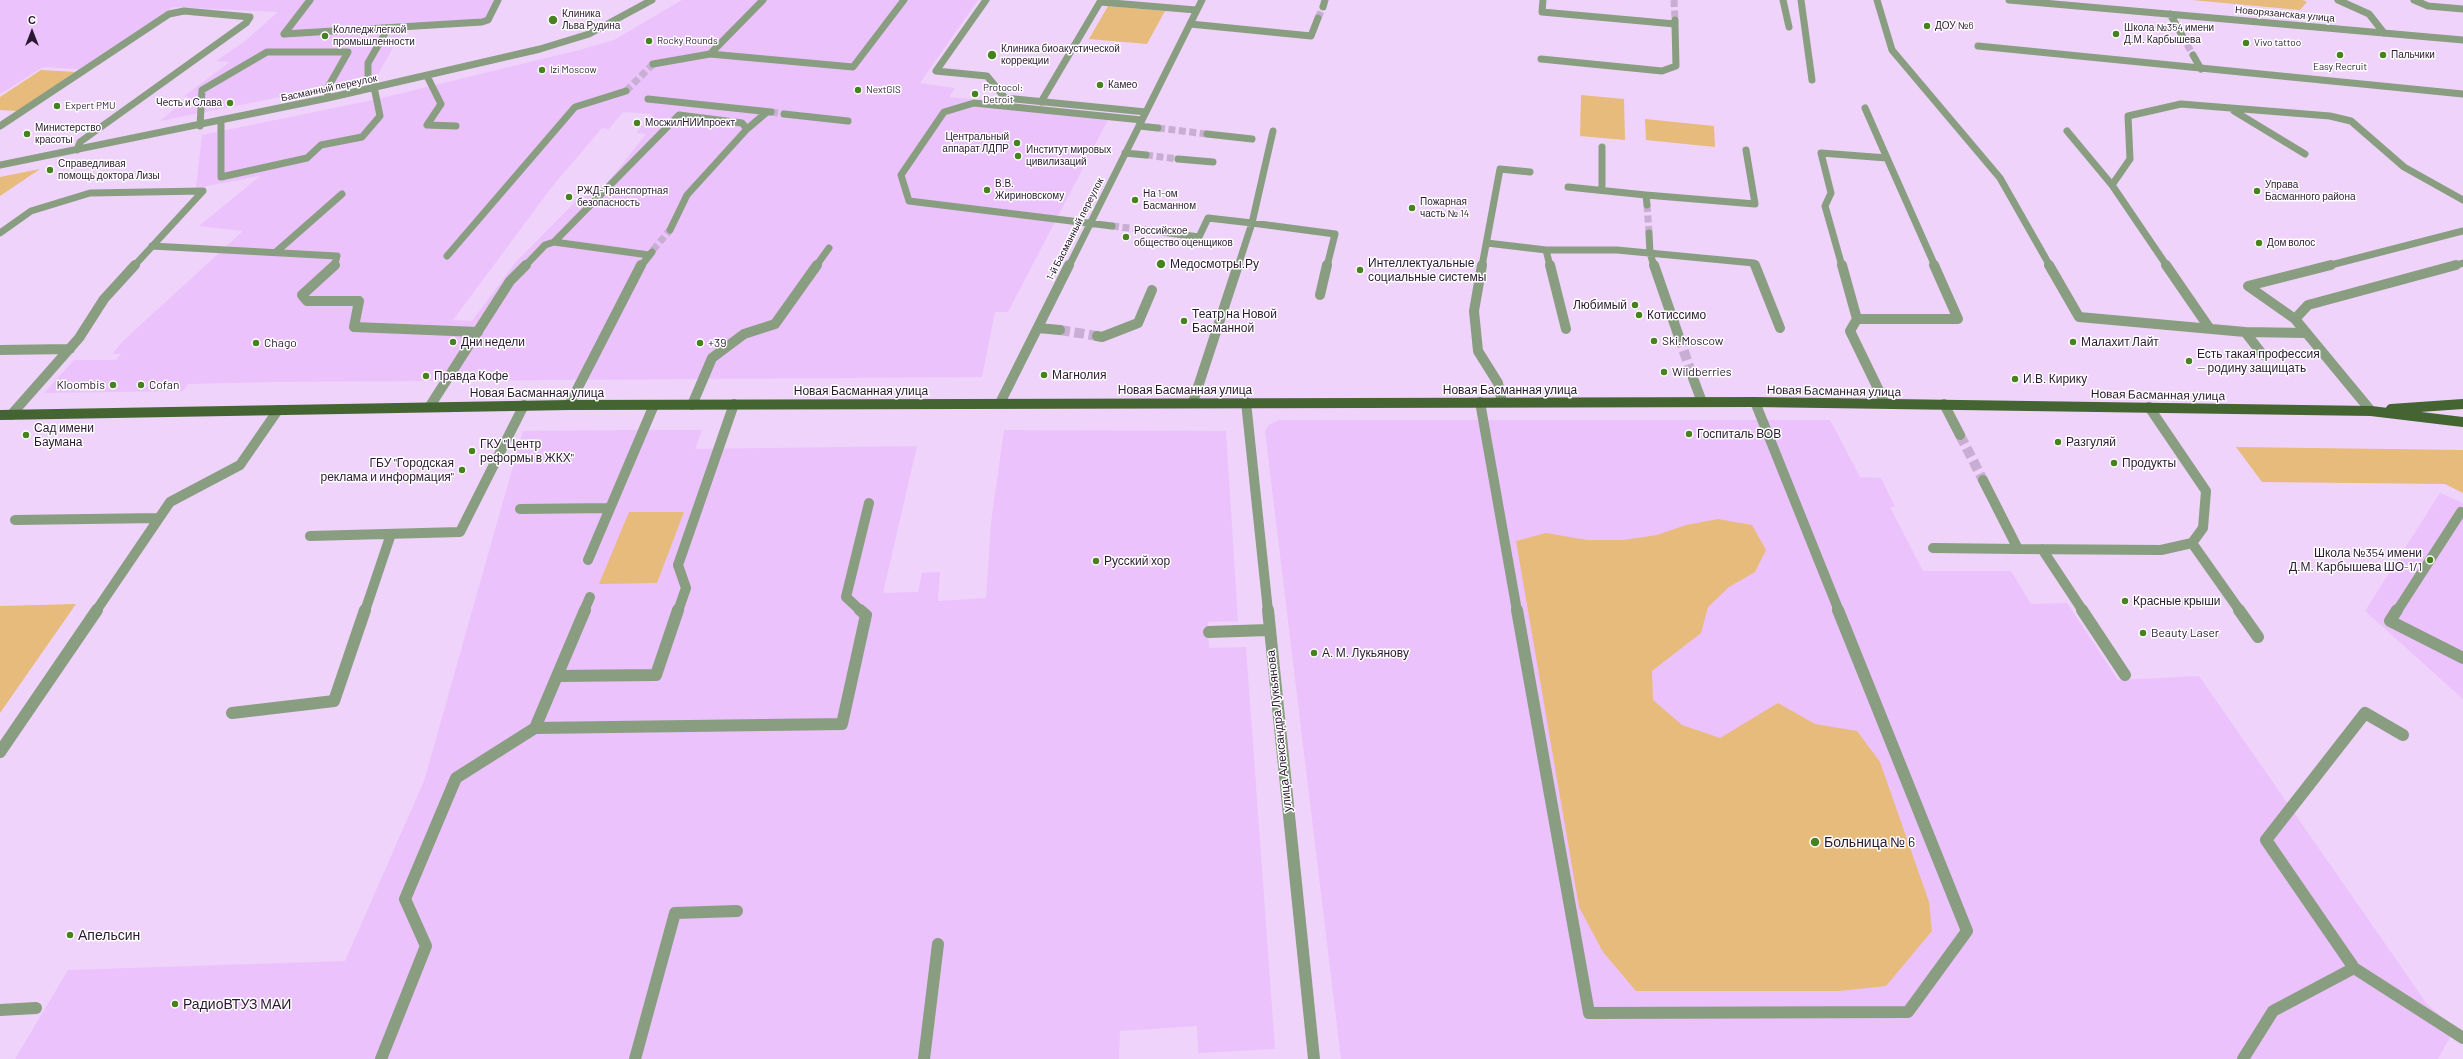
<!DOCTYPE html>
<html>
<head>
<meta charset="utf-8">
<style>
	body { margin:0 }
	#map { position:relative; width:2463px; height:1059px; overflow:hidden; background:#efd3fa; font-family:Barlow,sans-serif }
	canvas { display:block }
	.north { position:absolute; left:12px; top:12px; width:40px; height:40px; -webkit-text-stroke:3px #fff; paint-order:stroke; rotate:0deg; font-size:11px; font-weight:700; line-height:16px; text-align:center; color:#2a1831 }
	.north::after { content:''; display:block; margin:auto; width:14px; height:18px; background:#2a1831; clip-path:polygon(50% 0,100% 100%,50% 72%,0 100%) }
</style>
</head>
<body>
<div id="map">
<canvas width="2463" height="1059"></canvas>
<div class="north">С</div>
</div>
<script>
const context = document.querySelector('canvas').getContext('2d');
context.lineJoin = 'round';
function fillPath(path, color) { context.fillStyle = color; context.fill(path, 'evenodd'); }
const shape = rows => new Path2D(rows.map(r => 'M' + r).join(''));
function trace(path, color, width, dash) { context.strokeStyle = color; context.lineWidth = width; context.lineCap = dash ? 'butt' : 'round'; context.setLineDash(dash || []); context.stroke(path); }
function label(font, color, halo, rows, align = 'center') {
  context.font = font + ' Barlow,sans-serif'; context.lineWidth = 3; context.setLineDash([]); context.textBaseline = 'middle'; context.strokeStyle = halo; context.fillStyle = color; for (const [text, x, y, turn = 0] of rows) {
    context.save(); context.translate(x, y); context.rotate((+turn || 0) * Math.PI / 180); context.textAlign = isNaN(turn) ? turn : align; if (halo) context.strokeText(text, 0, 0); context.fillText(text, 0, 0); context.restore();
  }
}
fillPath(shape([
	[0,0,502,0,491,22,479,25,403,30,376,78,160,121,189,97,184,96,230,62,216,61,244,42,278,12,173,7,79,69,43,67,0,94],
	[682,0,978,0,920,83,955,88,949,97,1111,114,1008,312,995,312,982,377,277,382,188,384,183,391,44,393,74,360,116,360,121,354,112,354,123,341,243,231,199,226,260,176,196,188,202,135,378,99,583,49,614,40],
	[623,112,652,114,636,133,646,134,601,191,587,190,515,263,472,321,453,320,551,188,602,128,609,129],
	[1279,420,1830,420,1860,477,1881,478,1895,507,1890,507,1923,571,2011,571,2031,604,2067,603,2118,680,2199,676,2427,1004,2455,1028,2438,1059,1341,1059,1265,431,1269,425],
	[626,430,702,430,695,449,917,446,883,593,918,592,922,573,940,572,938,601,986,598,991,523,1004,430,1226,431,1238,621,1208,622,1209,648,1246,647,1275,1049,1198,1053,1197,1026,1120,1031,1119,1059,15,1059,68,970,345,961,424,781,523,431],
	[2440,493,2463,503,2463,699,2365,611]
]), '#ebc2fc');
fillPath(shape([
	[2192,0,2303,0,2307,2,2300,10],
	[1108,6,1165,11,1147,44,1089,39],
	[41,70,75,72,17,111,0,110,0,97],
	[1581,95,1624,99,1625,140,1580,136],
	[1645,119,1714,126,1715,147,1646,140],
	[40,169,0,196,0,177],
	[2236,447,2463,450,2463,493,2445,484,2262,482],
	[629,512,684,512,657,583,599,584],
	[1718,519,1752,525,1766,550,1755,572,1729,587,1708,607,1701,633,1652,671,1653,700,1682,725,1720,738,1778,703,1815,724,1857,731,1880,762,1929,902,1932,931,1886,986,1839,991,1636,991,1603,952,1579,907,1516,541,1546,533,1587,540,1623,540,1657,535,1686,525],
	[76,604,0,713,0,606]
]), '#e7bb7c');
trace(shape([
	[1674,0,1675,20],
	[1318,18,1323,7],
	[2182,35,2193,55],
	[626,91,653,64],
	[771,112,784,114],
	[1158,128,1207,134],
	[1146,155,1178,159],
	[1647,205,1649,233],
	[1112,226,1154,231],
	[653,250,670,230]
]), '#c8aed2', 7, [7, 3.5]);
trace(shape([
	[1060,330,1097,336],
	[1679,337,1693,378],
	[1960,435,1983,480]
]), '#c8aed2', 10, [10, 4.5]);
trace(shape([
	[763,0,710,54,853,67,904,0],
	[986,0,936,71,987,76,1005,98,1146,112],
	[1101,0,1100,2,1196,10],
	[1543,0,1542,12,1675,24,1675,20],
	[1783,0,1789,27],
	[1801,0,1812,80],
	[1877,0,1892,50,2000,178,2050,266],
	[2009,0,2463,40],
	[2338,0,2369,14,2384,33],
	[2414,0,2428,6,2463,9],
	[1323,7,1325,0],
	[2170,14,2182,35],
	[1190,24,1311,36,1318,18],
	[284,34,482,22,488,20,498,0],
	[284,34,310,0],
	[1978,46,2463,94],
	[2193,55,2201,69],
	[1541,59,1662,71,1676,66,1675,24],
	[653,64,710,54],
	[427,76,441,104,427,125,456,126],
	[648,99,771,112],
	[1041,102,1100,2],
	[1865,108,1887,158],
	[2234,111,2305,154],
	[784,114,848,121],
	[221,121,221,177,307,158,321,145,362,137,380,116,373,82,368,79,368,63,388,28],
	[0,126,169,14,184,11,250,17,246,23,80,142,77,150],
	[200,126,202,90,267,52,348,52,327,89,328,98],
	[1139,126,1158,128],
	[747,129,767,112],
	[2067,131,2112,185,2167,266],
	[1207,134,1252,139],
	[1602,147,1602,190],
	[1125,153,1146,155],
	[1178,159,1213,162],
	[0,165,328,98,540,49,589,34,652,0],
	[2112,185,2130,159,2128,116,2181,104,2330,116,2351,121,2404,167,2463,200],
	[1568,187,1646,195],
	[1647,205,1646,195,1755,204,1746,150],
	[1112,226,909,201,901,175,944,112,974,103,1142,120],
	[1154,231,1199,237,1208,218,1252,223,1273,131],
	[0,233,31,211,90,193,203,191,134,266],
	[1649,233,1650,253,1654,266],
	[554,242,679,115,742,123,747,129,687,195,670,230],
	[1487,243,1546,250],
	[152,246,337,256,334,266],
	[276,252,342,194],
	[447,256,575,107,626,91],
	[525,266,545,245,554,242,649,255],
	[641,266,652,252],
	[816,266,829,248],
	[1069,266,1202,0],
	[1238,266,1252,223,1335,234,1327,266],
	[1482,266,1500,169,1530,172],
	[1550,266,1546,250,1617,250,1754,263,1755,266],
	[1842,266,1825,206,1831,193,1821,153,1887,158,1935,266],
	[2327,266,2463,231],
	[2453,266,2463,263]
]), '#899d81', 7);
trace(shape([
	[335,265,302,295,307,301,359,301,354,327,478,332],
	[1482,265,1474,311,1478,351,1498,383,1502,402],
	[1550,265,1566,329],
	[1654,265,1679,337],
	[1755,265,1780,328],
	[1842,265,1857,319],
	[2049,265,2079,317,2245,332,2306,333],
	[2166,265,2210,329],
	[1320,295,1327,265],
	[1857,319,1958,319,1934,265],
	[1857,319,1850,331,1885,403],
	[2295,319,2248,286,2331,265],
	[1038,328,1060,330],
	[2245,332,2263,355],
	[1097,336,1102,337,1138,323,1152,290],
	[0,350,70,349],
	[1693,378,1702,402],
	[1193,402,1238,265],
	[1246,402,1268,611],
	[1480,402,1517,611],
	[1755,402,1839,611],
	[1000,403,1069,265],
	[1944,404,1960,435],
	[569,405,641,265],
	[692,405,712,358,744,334,775,324,817,265],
	[430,406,510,281,526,265],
	[2371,411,2295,319,2308,305,2456,265],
	[11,415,79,338,104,299,135,265],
	[520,509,608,508],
	[15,520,159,518],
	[310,536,460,532,524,405],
	[2192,543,2240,611],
	[1933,548,2018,549,1983,480],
	[2018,549,2161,550,2192,543,2203,528,2206,491,2149,407],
	[2042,549,2083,611],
	[588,560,654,405],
	[96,611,170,502,240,465,278,410],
	[365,611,391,534],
	[584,611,590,597],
	[678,611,686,588,678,565,734,404],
	[861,611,846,597,869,503],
	[2397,611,2461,512,2463,513]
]), '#899d81', 10);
trace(shape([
	[585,610,557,676,656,675,678,610],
	[1268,610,1314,1059],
	[1517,610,1589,1013,1908,1012,1967,931,1838,610],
	[2082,610,2125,675],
	[2239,610,2258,637],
	[2397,610,2390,621,2463,658],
	[1209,632,1268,630],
	[557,676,535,728,842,724,866,615,860,610],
	[232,713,334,701,365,610],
	[0,752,97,610],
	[2354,968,2266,840,2365,713,2403,735],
	[0,1010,36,1008],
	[381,1059,426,946,405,899,456,778,535,728],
	[635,1059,675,913,737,911],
	[924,1059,938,944],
	[2243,1059,2273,1011,2354,968,2463,1038]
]), '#899d81', 12);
trace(shape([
	[2391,409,2463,404],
	[0,415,569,405,1755,402,2371,411,2463,422]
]), '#446532', 10);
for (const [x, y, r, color] of [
	[553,20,5,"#46821e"],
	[1927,26,4,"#46821e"],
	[2116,34,4,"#46821e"],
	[325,36,4,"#46821e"],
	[649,41,4,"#46821e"],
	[2246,43,4,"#46821e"],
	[992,55,5,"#46821e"],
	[2340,55,4,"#46821e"],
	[2383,55,4,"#46821e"],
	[542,70,4,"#46821e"],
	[1100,85,4,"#46821e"],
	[858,90,4,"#46821e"],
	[975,94,4,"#46821e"],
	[230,103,4,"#46821e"],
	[57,106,4,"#46821e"],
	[637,123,4,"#46821e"],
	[27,134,4,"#46821e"],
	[1017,143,4,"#46821e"],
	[1018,156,4,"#46821e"],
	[50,170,4,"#46821e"],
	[987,190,4,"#46821e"],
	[2257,191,4,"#46821e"],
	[569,197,4,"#46821e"],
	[1135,200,4,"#46821e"],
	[1412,208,4,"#46821e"],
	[1126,237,4,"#46821e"],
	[2259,243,4,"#46821e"],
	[1161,264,5,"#46821e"],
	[1360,270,4,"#46821e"],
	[1635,305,4,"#46821e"],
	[1639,315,4,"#46821e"],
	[1184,321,4,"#46821e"],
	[1654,341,4,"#46821e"],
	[453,342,4,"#46821e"],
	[2073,342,4,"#46821e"],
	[256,343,4,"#46821e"],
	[700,343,4,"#46821e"],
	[2189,361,4,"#46821e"],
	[1664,372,4,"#46821e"],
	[1044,375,4,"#46821e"],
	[426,376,4,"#46821e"],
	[2015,379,4,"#46821e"],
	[113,385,4,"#46821e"],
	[141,385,4,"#46821e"],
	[1689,434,4,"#46821e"],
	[26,435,4,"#46821e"],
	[2058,442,4,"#46821e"],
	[472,451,4,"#46821e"],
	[2114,463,4,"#46821e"],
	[462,470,4,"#46821e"],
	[2430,560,4,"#46821e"],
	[1096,561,4,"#46821e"],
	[2125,601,4,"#46821e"],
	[2143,633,4,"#46821e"],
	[1314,653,4,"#46821e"],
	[1815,842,5,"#46821e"],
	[70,935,4,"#46821e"],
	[175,1004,4,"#46821e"]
]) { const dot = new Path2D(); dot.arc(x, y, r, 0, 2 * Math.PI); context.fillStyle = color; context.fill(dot); trace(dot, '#fff', 1.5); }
label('10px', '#2a1831', '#fff', [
	["Клиника",562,14],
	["Льва Рудина",562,26],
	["ДОУ №6",1935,26],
	["Школа №354 имени",2124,28],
	["Д.М. Карбышева",2124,40],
	["Колледж легкой",333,30],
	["промышленности",333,42],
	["Rocky Rounds",657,41],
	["Vivo tattoo",2254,43],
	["Клиника биоакустической",1001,49],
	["коррекции",1001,61],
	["Пальчики",2391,55],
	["Easy Recruit",2340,67,"center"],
	["Izi Moscow",550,70],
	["Камео",1108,85],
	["Protocol:",983,88],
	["Detroit",983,100],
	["NextGIS",866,90],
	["Честь и Слава",222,103,"right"],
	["Expert PMU",65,106],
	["МосжилНИИпроект",645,123],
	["Министерство",35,128],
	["красоты",35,140],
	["Центральный",1009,137,"right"],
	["аппарат ЛДПР",1009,149,"right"],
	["Институт мировых",1026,150],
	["цивилизаций",1026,162],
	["Справедливая",58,164],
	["помощь доктора Лизы",58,176],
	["В.В.",995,184],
	["Жириновскому",995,196],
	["Управа",2265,185],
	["Басманного района",2265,197],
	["РЖД-Транспортная",577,191],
	["безопасность",577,203],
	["На 1-ом",1143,194],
	["Басманном",1143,206],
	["Пожарная",1420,202],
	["часть № 14",1420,214],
	["Российское",1134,231],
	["общество оценщиков",1134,243],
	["Дом волос",2267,243]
], 'left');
label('10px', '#2a1831', '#fff', [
	["Новорязанская улица",2285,14,5],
	["Басманный переулок",329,88,-12],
	["1-й Басманный переулок",1075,229,-63]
]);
label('12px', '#2a1831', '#fff', [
	["Интеллектуальные",1368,263],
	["социальные системы",1368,277],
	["Медосмотры.Ру",1170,264],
	["Любимый",1627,305,"right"],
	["Театр на Новой",1192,314],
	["Басманной",1192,328],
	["Котиссимо",1647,315],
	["Ski.Moscow",1662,341],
	["Дни недели",461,342],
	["Малахит Лайт",2081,342],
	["Chago",264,343],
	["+39",708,343],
	["Есть такая профессия",2197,354],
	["— родину защищать",2197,368],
	["Wildberries",1672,372],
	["Магнолия",1052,375],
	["Правда Кофе",434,376],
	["И.В. Кирику",2023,379],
	["Kloombis",105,385,"right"],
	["Cofan",149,385],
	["Сад имени",34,428],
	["Баумана",34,442],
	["Госпиталь ВОВ",1697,434],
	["Разгуляй",2066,442],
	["ГКУ \"Центр",480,444],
	["реформы в ЖКХ\"",480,458],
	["ГБУ \"Городская",454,463,"right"],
	["реклама и информация\"",454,477,"right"],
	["Продукты",2122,463],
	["Школа №354 имени",2422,553,"right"],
	["Д.М. Карбышева ШО-1/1",2422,567,"right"],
	["Русский хор",1104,561],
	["Красные крыши",2133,601],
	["Beauty Laser",2151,633],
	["А. М. Лукьянову",1322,653]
], 'left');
label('12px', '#2a1831', '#fff', [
	["Новая Басманная улица",1185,390],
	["Новая Басманная улица",1510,390],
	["Новая Басманная улица",861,391],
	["Новая Басманная улица",1834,391,1],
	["Новая Басманная улица",537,393],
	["Новая Басманная улица",2158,395,1],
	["улица Александра Лукьянова",1279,731,-96]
]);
label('14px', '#2a1831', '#fff', [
	["Больница № 6",1824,842],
	["Апельсин",78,935],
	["РадиоВТУЗ МАИ",183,1004]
], 'left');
</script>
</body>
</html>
